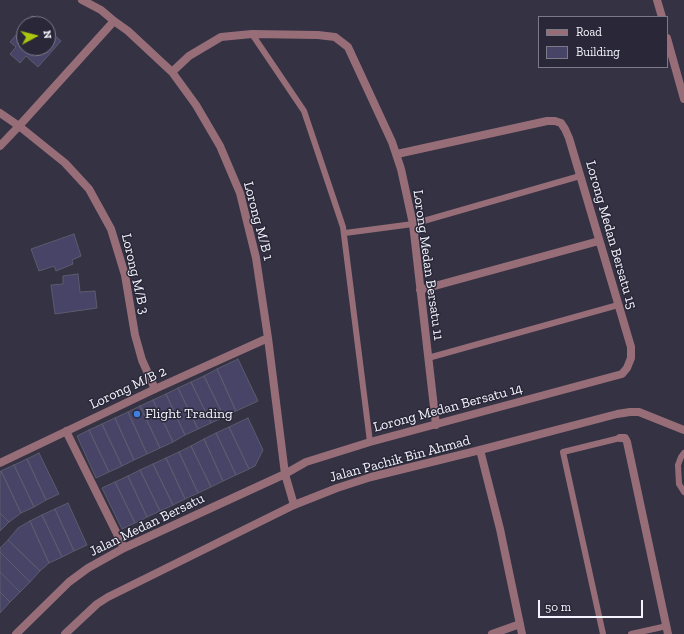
<!DOCTYPE html>
<html>
<head>
<meta charset="utf-8">
<style>
	body { margin:0 }
	#map { position:relative; width:684px; height:634px; overflow:hidden; background:#343243; font-family:"Zilla Slab",serif }
	canvas { display:block }
	.legend { position:absolute; left:538px; top:16px; width:130px; height:52px; box-sizing:border-box; background:#2a2838; border:1px solid #7b7a87; margin:0; padding:5px 7px; list-style:none; font-size:12px; color:#f4f4fe }
	.legend li { display:flex; align-items:center; gap:8px; height:20px }
	.legend b { width:20px; border:1px solid #7b7a87 }
	.north { position:absolute; left:16px; top:16px; width:40px; height:40px; box-sizing:border-box; background:#2a2838; border:1px solid #7b7a87; border-radius:50%; rotate:83deg; font-size:11px; font-weight:700; line-height:16px; text-align:center; color:#f4f4fe }
	.north::after { content:''; display:block; margin:auto; width:14px; height:18px; background:#adc60e; clip-path:polygon(50% 0,100% 100%,50% 72%,0 100%) }
	.scale { position:absolute; left:538px; top:600px; width:105px; height:18px; box-sizing:border-box; border:2px solid #f4f4fe; border-top:0; padding-left:5px; font-size:12px; line-height:14px; white-space:nowrap; color:#f4f4fe; -webkit-text-stroke:3px #2a2838; paint-order:stroke }
</style>
</head>
<body>
<div id="map">
<canvas width="684" height="634"></canvas>
<ul class="legend">
<li><b style="height:5px;background:#976e78"></b>Road</li>
<li><b style="height:11px;background:#484467"></b>Building</li>
</ul>
<div class="north">N</div>
<div class="scale">50 m</div>
</div>
<script>
const context = document.querySelector('canvas').getContext('2d');
context.lineJoin = 'round';
function fillPath(path, color) { context.fillStyle = color; context.fill(path, 'evenodd'); }
const shape = rows => new Path2D(rows.map(r => 'M' + r).join(''));
function trace(path, color, width, dash) { context.strokeStyle = color; context.lineWidth = width; context.lineCap = dash ? 'butt' : 'round'; context.setLineDash(dash || []); context.stroke(path); }
function label(font, color, halo, rows, align = 'center') {
  context.font = font + ' "Zilla Slab",serif'; context.lineWidth = 3; context.setLineDash([]); context.textBaseline = 'middle'; context.strokeStyle = halo; context.fillStyle = color; for (const [text, x, y, turn = 0] of rows) {
    context.save(); context.translate(x, y); context.rotate((+turn || 0) * Math.PI / 180); context.textAlign = isNaN(turn) ? turn : align; if (halo) context.strokeText(text, 0, 0); context.fillText(text, 0, 0); context.restore();
  }
}
const building = shape([
	[32,16,41,24,26,24,32,16],
	[24,26,24,48,48,48,48,30,61,41,38,67,26,56,20,63,10,54,16,47,10,42,24,26],
	[74,234,81,256,72,260,73,264,56,271,54,266,39,271,31,249,74,234],
	[78,274,80,292,95,291,97,308,55,314,51,285,63,284,63,276,78,274],
	[238,359,258,401,236,411,217,369,238,359],
	[217,369,236,411,224,417,204,376,217,369],
	[204,376,224,417,211,423,191,382,204,376],
	[191,382,211,423,198,429,178,388,191,382],
	[178,388,198,429,185,435,166,394,178,388],
	[166,394,185,435,173,442,153,400,166,394],
	[153,400,173,442,160,448,140,406,153,400],
	[140,406,160,448,147,454,128,412,140,406],
	[128,412,147,454,134,460,115,418,128,412],
	[115,418,134,460,122,466,102,424,115,418],
	[248,418,263,450,255,466,249,469,229,427,248,418],
	[102,424,122,466,109,472,89,430,102,424],
	[229,427,249,469,236,475,216,433,229,427],
	[89,430,109,472,96,478,77,436,89,430],
	[216,433,236,475,223,481,204,439,216,433],
	[204,439,223,481,211,487,191,446,204,439],
	[191,446,211,487,198,493,179,452,191,446],
	[179,452,198,493,185,499,166,458,179,452],
	[39,453,59,494,46,500,27,459,39,453],
	[166,458,185,499,173,505,153,464,166,458],
	[27,459,46,500,34,507,14,465,27,459],
	[153,464,173,505,160,511,140,470,153,464],
	[14,465,34,507,21,513,1,471,14,465],
	[140,470,160,511,147,517,128,476,140,470],
	[1,471,21,513,9,522,0,513,0,472,1,471],
	[128,476,147,517,135,523,115,482,128,476],
	[115,482,135,523,122,529,102,488,115,482],
	[68,503,87,545,74,551,55,509,68,503],
	[55,509,74,551,62,557,42,515,55,509],
	[0,513,9,522,0,531,0,513],
	[42,515,62,557,49,563,30,521,42,515],
	[30,521,49,563,40,571,8,540,18,528,30,521],
	[8,540,40,571,30,582,0,552,0,548,8,540],
	[0,552,30,582,20,592,0,572,0,552],
	[0,572,20,592,10,602,0,592,0,572],
	[0,592,10,602,0,613,0,592]
]);
fillPath(building, '#484467');
trace(building, '#5c5b6d', 1);
trace(shape([
	[252,34,304,111,343,227,370,442],
	[345,233,413,224,580,176],
	[428,358,618,305],
	[684,453,681,457,678,465,679,484,684,492],
	[603,634,563,452,620,438],
	[631,634,667,626]
]), '#976e78', 6);
trace(shape([
	[82,0,101,10,114,21,128,31,172,72,196,105,220,146,240,193,256,258,268,338,285,474,294,505],
	[657,0,662,17],
	[667,38,684,99],
	[172,72,189,56,221,37,252,34,318,35,335,37,348,47,392,142,401,169,413,224,436,425],
	[0,113,19,126,65,163,89,189,111,229,125,275,135,335,142,360,155,389],
	[0,146,19,126,114,21],
	[420,290,599,241],
	[66,431,124,548],
	[620,438,625,438,627,442,668,634],
	[480,450,500,529,522,634],
	[0,463,155,389,268,338],
	[16,634,69,582,88,568,124,548,285,474,306,462,370,442,622,374,627,368,631,358,631,347,569,138,565,129,561,123,555,121,547,121,397,154],
	[492,634,520,624]
]), '#976e78', 8);
trace(shape([
	[65,634,97,604,108,597,294,505,337,488,371,477,480,450,617,414,630,412,639,412,684,430]
]), '#976e78', 8);
for (const [x, y, r, color] of [
	[137,414,4,"#3f7fe0"]
]) { const dot = new Path2D(); dot.arc(x, y, r, 0, 2 * Math.PI); context.fillStyle = color; context.fill(dot); trace(dot, '#2a2838', 1.5); }
label('14px', '#f4f4fe', '#2a2838', [
	["Lorong M/B 1",258,221,75],
	["Lorong Medan Bersatu 15",611,235,74],
	["Lorong Medan Bersatu 11",428,265,82],
	["Lorong M/B 3",135,274,77],
	["Lorong M/B 2",128,388,-25],
	["Lorong Medan Bersatu 14",448,408,-15],
	["Jalan Pachik Bin Ahmad",400,459,-15],
	["Jalan Medan Bersatu",147,525,-26]
]);
label('14px', '#f4f4fe', '#2a2838', [
	["Flight Trading",145,414]
], 'left');
</script>
</body>
</html>
